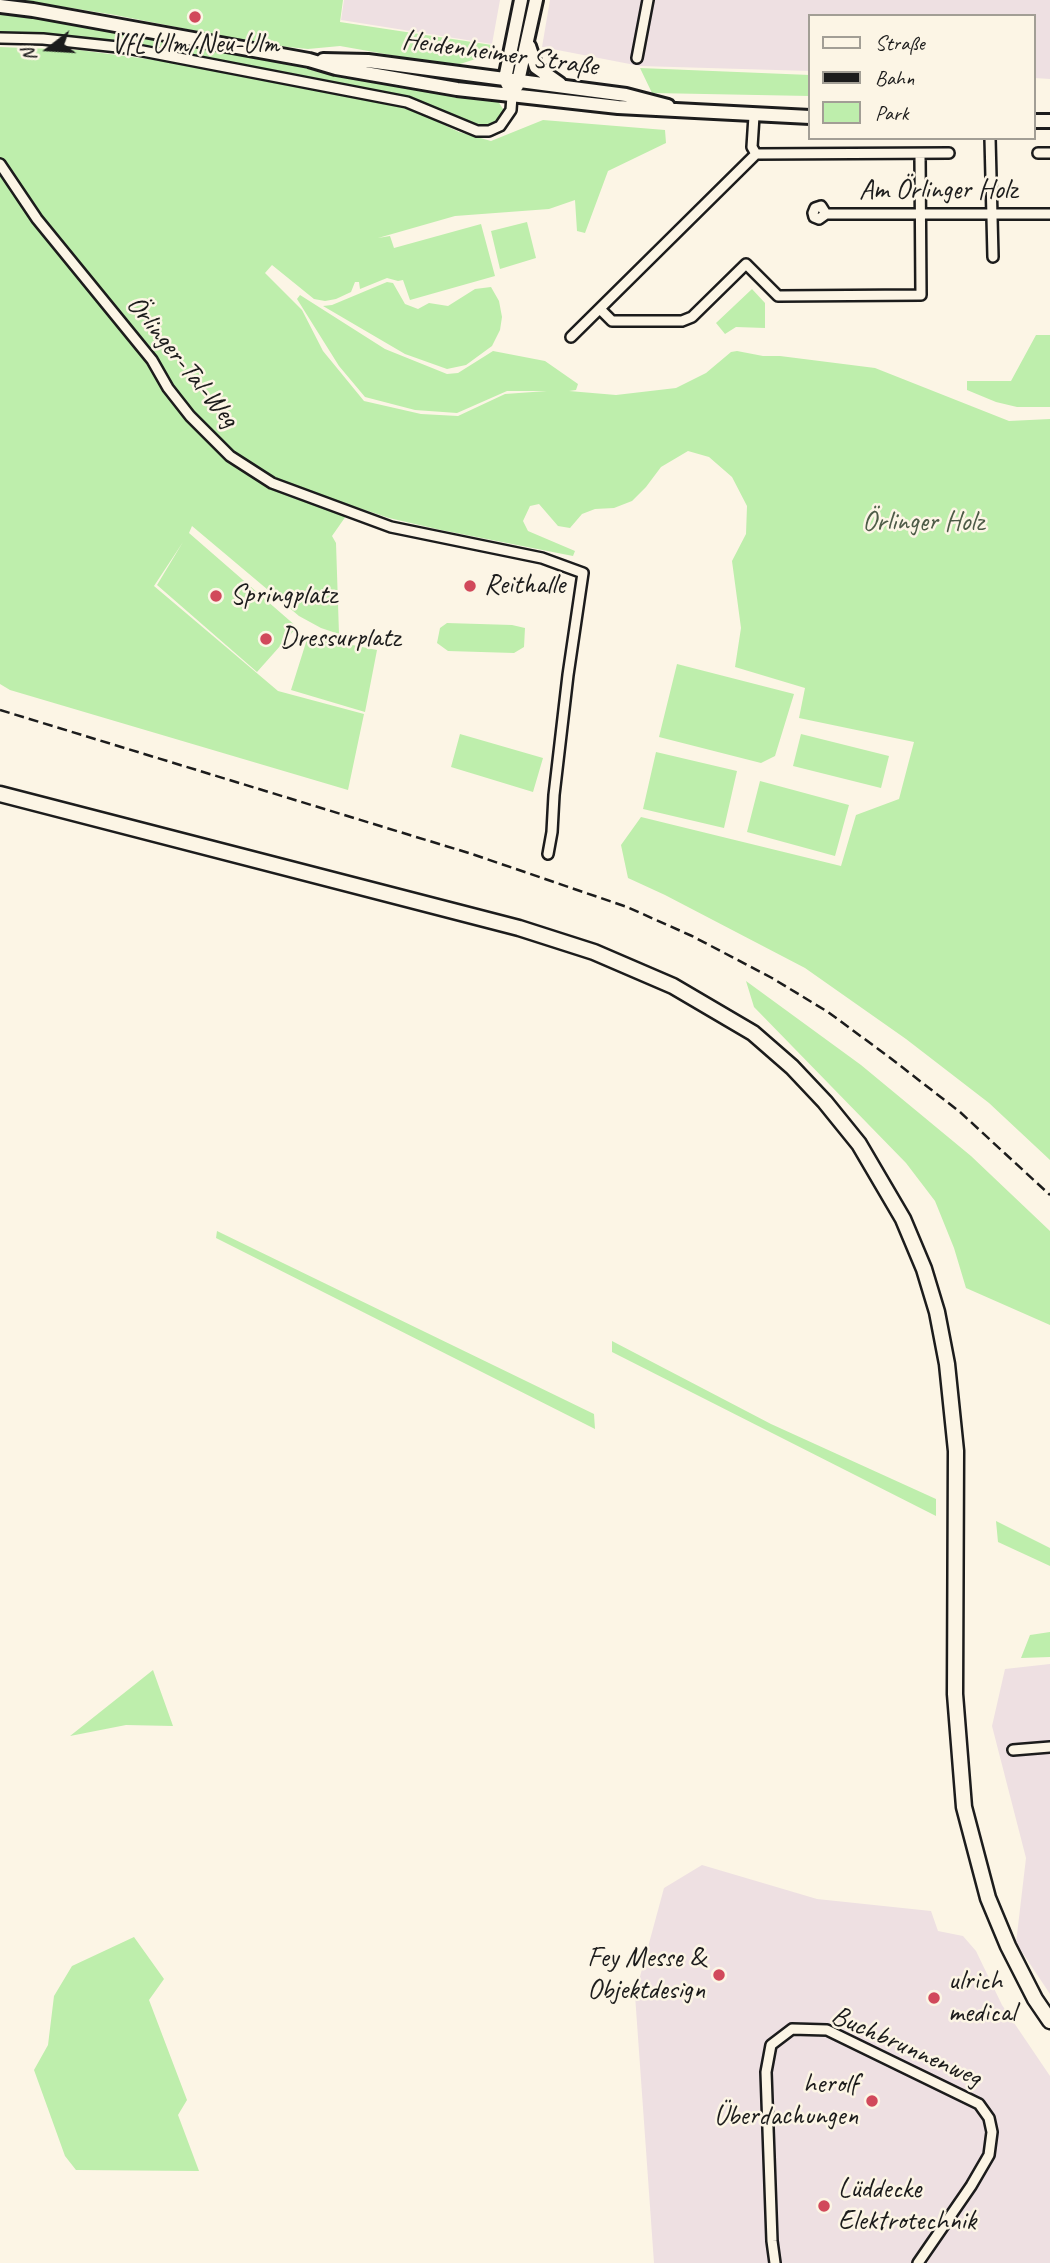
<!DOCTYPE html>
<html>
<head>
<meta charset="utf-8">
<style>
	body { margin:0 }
	#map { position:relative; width:1050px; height:2263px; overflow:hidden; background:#fcf5e5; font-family:Caveat,sans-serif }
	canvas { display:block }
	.legend { position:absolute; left:808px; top:14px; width:228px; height:126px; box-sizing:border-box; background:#fcf5e5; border:2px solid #a29e95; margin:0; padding:9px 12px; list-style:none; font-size:21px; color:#1c1c1c }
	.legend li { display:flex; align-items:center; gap:14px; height:35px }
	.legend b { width:35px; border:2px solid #a29e95 }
	.north { position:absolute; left:14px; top:14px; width:70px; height:70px; -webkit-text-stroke:5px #fcf5e5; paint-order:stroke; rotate:253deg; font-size:19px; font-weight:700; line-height:28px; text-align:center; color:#1c1c1c }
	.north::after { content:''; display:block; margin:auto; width:24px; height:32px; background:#1c1c1c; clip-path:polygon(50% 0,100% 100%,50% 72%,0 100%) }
</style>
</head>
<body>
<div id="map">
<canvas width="1050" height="2263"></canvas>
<ul class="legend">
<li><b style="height:9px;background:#fcf5e5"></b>Straße</li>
<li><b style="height:9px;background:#1c1c1c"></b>Bahn</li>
<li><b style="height:19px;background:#beeeac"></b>Park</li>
</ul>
<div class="north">N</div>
</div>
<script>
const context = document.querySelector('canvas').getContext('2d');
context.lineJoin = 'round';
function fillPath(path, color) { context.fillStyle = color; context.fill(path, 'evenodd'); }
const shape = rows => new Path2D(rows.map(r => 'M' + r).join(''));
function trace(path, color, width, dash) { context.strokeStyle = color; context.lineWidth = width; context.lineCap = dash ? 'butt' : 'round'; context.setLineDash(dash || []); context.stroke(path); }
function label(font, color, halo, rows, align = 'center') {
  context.font = font + ' Caveat,sans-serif'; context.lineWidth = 5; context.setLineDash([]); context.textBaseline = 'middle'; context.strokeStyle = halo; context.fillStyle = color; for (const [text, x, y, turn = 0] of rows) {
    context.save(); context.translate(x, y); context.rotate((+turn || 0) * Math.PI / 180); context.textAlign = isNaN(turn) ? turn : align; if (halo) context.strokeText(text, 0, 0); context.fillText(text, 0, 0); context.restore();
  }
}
fillPath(shape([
	[344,0,500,0,492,44,341,20],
	[550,0,1050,0,1050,79,1034,78,1034,16,810,16,810,71,640,66,542,47],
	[1050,1664,1050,1994,1016,1943,1026,1858,992,1726,1005,1669],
	[702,1865,817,1899,931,1911,938,1931,963,1936,976,1951,1002,2005,1050,2076,1050,2263,654,2263,635,1995,664,1888]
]), '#eee0e2');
fillPath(shape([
	[21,0,343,0,340,22,492,45,485,56,460,64,419,60,340,46,308,49,268,45,115,15],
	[0,13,81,24,306,68,491,96,496,98,503,109,503,112,500,119,493,125,476,126,412,100,385,93,128,45,0,35],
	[0,47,79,50,170,62,179,61,406,107,459,132,491,141,543,120,665,130,666,143,608,171,585,233,577,231,575,200,549,209,455,216,378,238,390,236,394,248,481,224,495,276,410,300,403,280,398,281,387,278,360,289,359,282,355,282,351,292,336,299,325,301,314,299,272,265,265,273,302,310,323,351,364,401,421,414,458,416,505,394,547,391,507,391,457,413,415,410,365,397,339,366,297,299,300,295,385,349,447,374,458,373,493,351,545,361,578,384,576,390,569,391,616,395,676,388,706,373,731,352,737,351,763,356,780,356,875,368,1009,421,1050,419,1050,1160,989,1103,906,1039,805,968,665,895,628,878,621,845,641,817,841,866,856,815,899,799,914,742,799,718,805,688,735,667,741,628,732,561,746,534,747,506,732,477,709,457,688,451,661,467,646,487,632,501,614,508,595,509,582,514,570,528,558,526,539,504,530,506,523,521,528,531,575,551,573,556,441,530,389,518,353,506,332,536,336,543,339,634,321,628,299,616,192,526,189,533,297,627,257,672,157,585,183,542,154,586,278,691,364,714,348,790,10,690,0,684],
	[640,68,810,75,810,96,652,93],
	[527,222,536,258,500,269,491,231],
	[387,282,393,283,405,304,418,309,429,303,448,306,475,289,491,287,499,301,502,317,500,330,492,346,466,365,447,369,405,354,323,306,332,305],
	[752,289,765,303,765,328,736,327,725,334,716,323],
	[1036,335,1050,335,1050,407,1017,407,996,402,967,390,967,381,1011,381],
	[447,623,512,625,525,628,524,647,514,653,448,651,437,643,440,628],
	[308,636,377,650,365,712,291,690],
	[677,664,794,694,775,756,761,763,659,737],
	[460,734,543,758,533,792,451,767],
	[801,734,889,756,881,788,793,766],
	[656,752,737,771,724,828,643,809],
	[760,781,849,805,835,856,747,832],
	[746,981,861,1065,971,1156,1050,1231,1050,1325,966,1288,954,1248,935,1201,906,1163,754,1007],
	[217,1231,594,1414,595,1429,216,1238],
	[612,1341,771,1424,936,1499,936,1516,612,1352],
	[996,1521,1050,1548,1050,1566,998,1542],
	[1050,1632,1050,1657,1021,1658,1030,1635],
	[153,1670,173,1726,126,1725,70,1736],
	[134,1937,164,1979,149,2000,187,2100,178,2115,199,2171,76,2170,65,2156,34,2070,48,2045,54,1996,72,1966]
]), '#beeeac');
const street = shape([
	[0,38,43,39,127,48,381,97,407,102,477,131,489,131,500,126,511,110,512,96],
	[637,58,648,0],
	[754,116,752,147,756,154],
	[990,138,993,257],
	[1038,153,1050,153],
	[0,164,37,219,152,360,168,388,190,416,230,456,272,483,391,527,542,558,583,573,568,675,554,795,552,832,548,854],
	[826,214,821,206,815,208,813,213,814,217,819,219,826,214,1050,214],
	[600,309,612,321,682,321,692,317,746,264,778,296,921,295,920,155],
	[571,337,756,154,949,153],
	[1013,1750,1050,1747],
	[775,2263,772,2241,766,2072,771,2045,792,2029,827,2030,979,2104,989,2118,992,2132,989,2155,971,2186,918,2263]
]);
const secondary = shape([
	[0,6,33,10,309,60,336,68,457,89,618,107,810,117],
	[529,46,536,67,560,84],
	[323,60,368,61,626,95,668,106],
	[508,85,505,79,521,0],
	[517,86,536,0],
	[1034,121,1050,121]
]);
const primary = shape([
	[0,794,519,928,594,952,673,986,753,1033,792,1067,825,1102,859,1144,903,1219,924,1269,937,1312,947,1364,956,1451,955,1694,964,1807,988,1898,1008,1946,1035,1999,1050,2021]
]);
trace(street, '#1c1c1c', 14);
trace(secondary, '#1c1c1c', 18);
trace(primary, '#1c1c1c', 19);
trace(street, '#fcf5e5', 9);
trace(secondary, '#fcf5e5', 12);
trace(primary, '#fcf5e5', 14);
trace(shape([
	[0,710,472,854,627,907,692,936,772,978,828,1012,889,1057,960,1112,1050,1195]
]), '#1c1c1c', 2.5, [10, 5]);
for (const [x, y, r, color] of [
	[195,17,7,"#d1495b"],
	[470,586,7,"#d1495b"],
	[216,596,7,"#d1495b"],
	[266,639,7,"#d1495b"],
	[719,1975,7,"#d1495b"],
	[934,1998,7,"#d1495b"],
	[872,2101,7,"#d1495b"],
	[824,2206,7,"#d1495b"]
]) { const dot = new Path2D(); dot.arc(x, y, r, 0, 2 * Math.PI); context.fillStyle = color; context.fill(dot); trace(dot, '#fcf5e5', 2.5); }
label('28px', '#1c1c1c', '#fcf5e5', [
	["VfL Ulm/Neu-Ulm",195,45,"center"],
	["Reithalle",484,586],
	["Springplatz",230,596],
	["Dressurplatz",280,639],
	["Fey Messe &",705,1959,"right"],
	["Objektdesign",705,1991,"right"],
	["ulrich",948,1982],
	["medical",948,2014],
	["herolf",858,2085,"right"],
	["Überdachungen",858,2117,"right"],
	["Lüddecke",838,2190],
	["Elektrotechnik",838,2222]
], 'left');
label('28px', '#1c1c1c', '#fcf5e5', [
	["Heidenheimer Straße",500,54,8],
	["Am Örlinger Holz",938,191],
	["Örlinger-Tal-Weg",182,362,51],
	["Buchbrunnenweg",906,2047,24]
]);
label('28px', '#4d5b47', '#fcf5e5', [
	["Örlinger Holz",923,523]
]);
</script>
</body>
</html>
